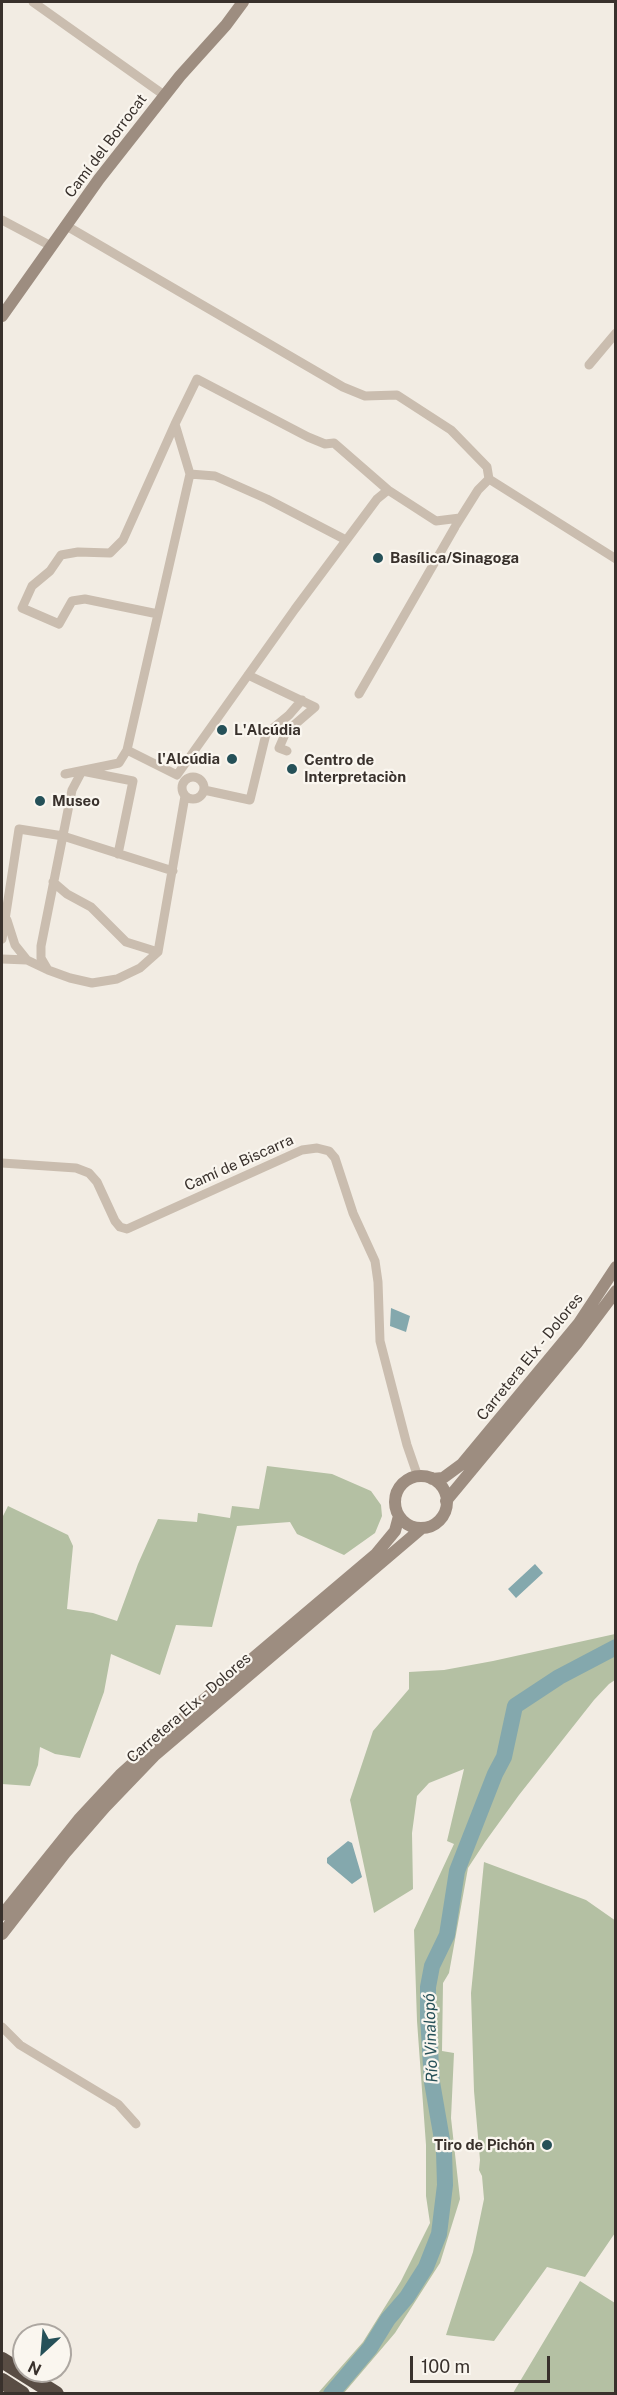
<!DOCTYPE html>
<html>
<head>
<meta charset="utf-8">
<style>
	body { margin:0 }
	#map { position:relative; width:617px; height:2395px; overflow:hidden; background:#f2ece3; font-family:"Public Sans",sans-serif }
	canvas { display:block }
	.frame { position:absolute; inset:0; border:3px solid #39312c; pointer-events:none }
	.north { position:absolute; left:12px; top:2323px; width:60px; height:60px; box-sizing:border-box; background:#faf6ef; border:2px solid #ada7a1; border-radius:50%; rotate:206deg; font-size:16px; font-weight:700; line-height:24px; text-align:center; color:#39312c }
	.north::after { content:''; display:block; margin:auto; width:21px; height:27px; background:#255058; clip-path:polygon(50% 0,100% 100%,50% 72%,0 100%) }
	.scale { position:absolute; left:410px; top:2356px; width:140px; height:27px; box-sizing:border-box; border:3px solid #39312c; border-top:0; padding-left:8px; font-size:18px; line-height:21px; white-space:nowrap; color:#39312c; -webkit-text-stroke:4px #faf6ef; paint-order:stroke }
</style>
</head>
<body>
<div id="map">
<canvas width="617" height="2395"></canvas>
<div class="frame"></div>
<div class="north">N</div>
<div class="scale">100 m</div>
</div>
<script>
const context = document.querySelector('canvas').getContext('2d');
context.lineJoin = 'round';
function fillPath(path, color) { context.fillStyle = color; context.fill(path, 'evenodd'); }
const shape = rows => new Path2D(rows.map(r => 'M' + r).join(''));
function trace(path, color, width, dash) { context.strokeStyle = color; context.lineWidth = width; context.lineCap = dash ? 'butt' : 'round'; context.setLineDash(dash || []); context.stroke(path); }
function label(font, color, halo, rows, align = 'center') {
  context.font = font + ' "Public Sans",sans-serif'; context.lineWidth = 4.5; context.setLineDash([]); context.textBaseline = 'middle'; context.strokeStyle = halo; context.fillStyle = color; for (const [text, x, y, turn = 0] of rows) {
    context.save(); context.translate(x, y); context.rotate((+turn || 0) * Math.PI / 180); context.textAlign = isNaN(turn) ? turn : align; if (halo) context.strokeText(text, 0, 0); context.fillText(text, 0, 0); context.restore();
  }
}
fillPath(shape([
	[267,1466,332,1474,371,1491,381,1505,382,1516,375,1533,344,1555,297,1534,290,1522,237,1526,212,1627,176,1625,160,1675,111,1654,104,1692,80,1758,55,1754,40,1747,38,1765,30,1786,2,1784,2,1518,8,1506,68,1535,73,1546,67,1609,93,1613,117,1621,138,1564,158,1519,197,1522,198,1513,230,1518,232,1506,259,1509],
	[615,1634,615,1680,609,1684,594,1700,519,1795,485,1842,468,1868,449,1973,443,1983,442,2051,454,2053,451,2118,460,2199,440,2263,395,2333,344,2393,318,2393,363,2342,401,2281,430,2223,426,2196,426,2145,417,2021,414,1930,454,1844,447,1841,464,1769,429,1783,417,1796,412,1833,413,1889,374,1913,350,1800,373,1731,409,1689,409,1672,444,1670,493,1661],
	[484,1862,586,1900,616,1921,615,2233,585,2277,547,2267,494,2341,446,2335,473,2252,484,2199,482,2176,479,2170,480,2160,474,2091,471,1993],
	[580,2281,615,2303,615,2393,513,2393]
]), '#b4c0a3');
fillPath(shape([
	[391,1308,410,1316,406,1332,390,1326],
	[535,1564,543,1573,516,1598,508,1589],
	[348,1841,352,1843,362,1877,352,1884,327,1863,327,1858]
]), '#84a8ad');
trace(shape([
	[331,2394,370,2348,388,2319,407,2297,426,2267,439,2234,445,2185,444,2151,432,2082,428,2017,428,1987,432,1966,447,1935,457,1871,495,1774,504,1757,515,1706,559,1677,616,1647]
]), '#84a8ad', 16);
trace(shape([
	[33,2,164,95],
	[2,220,51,246],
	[65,225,343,387,365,396,397,395,451,430,487,467,489,479],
	[589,365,616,333],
	[190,474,175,424,197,379,308,437,325,444,334,443,388,490],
	[456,525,478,490,489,479,616,559],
	[158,614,85,599,72,601,59,624,22,608,32,586,50,571,61,555,78,552,110,553,123,540,175,424],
	[248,675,315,707,286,732,279,748,287,751],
	[359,694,455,527],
	[127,750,190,474,215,476,267,499,346,540],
	[65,774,119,763,127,750,177,775,295,609,377,499,388,490,436,521,460,518],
	'182 788a11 11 0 1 1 22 0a11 11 0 1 1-22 0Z',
	[204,790,250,800,266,734,289,715,302,700],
	[118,854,133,781,82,771,72,790,41,946,41,958,48,970,70,978,92,983,117,979,140,968,158,952,185,796],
	[53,882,67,894,91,907,126,942,158,952],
	[7,920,15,945,27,960],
	[2,939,19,829,63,836,173,871],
	[2,959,27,960,48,970],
	[2,1163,76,1168,89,1173,97,1182,115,1221,120,1227,127,1229,302,1150,317,1148,329,1151,335,1158,353,1213,375,1261,378,1282,380,1341,407,1445,418,1477],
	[2,2027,20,2045,118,2104,136,2124]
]), '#cabdaf', 9);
trace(shape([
	[2,316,99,179,180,76,226,25,243,2],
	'395 1502a26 26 0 1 1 52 0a26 26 0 1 1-52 0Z',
	[432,1479,443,1478,462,1464,579,1323,616,1267],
	[446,1501,577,1343,616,1291],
	[2,1915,80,1818,120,1775,201,1702,376,1554,395,1531,399,1516],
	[2,1934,65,1853,105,1807,154,1756,422,1528]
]), '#9d8d80', 12);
trace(shape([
	[2,2360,56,2394],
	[2,2381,22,2394]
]), '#594d44', 16);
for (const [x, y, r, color] of [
	[378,558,6,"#255058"],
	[222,730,6,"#255058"],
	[232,759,6,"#255058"],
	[292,769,6,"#255058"],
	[40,801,6,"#255058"],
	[547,2145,6,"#255058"]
]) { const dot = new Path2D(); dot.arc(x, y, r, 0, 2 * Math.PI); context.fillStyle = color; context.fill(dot); trace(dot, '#faf6ef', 2); }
label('15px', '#39312c', '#faf6ef', [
	["Camí del Borrocat",106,146,-53],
	["Camí de Biscarra",239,1163,-24],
	["Carretera Elx - Dolores",530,1357,-51],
	["Carretera Elx - Dolores",189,1708,-41]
]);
label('bold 15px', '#39312c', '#faf6ef', [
	["Basílica/Sinagoga",390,558],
	["L'Alcúdia",234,730],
	["l'Alcúdia",220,759,"right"],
	["Centro de",304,760],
	["Interpretaciòn",304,777],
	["Museo",52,801],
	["Tiro de Pichón",535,2145,"right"]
], 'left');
label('italic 16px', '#255058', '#faf6ef', [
	["Río Vinalopó",431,2038,-92]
]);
</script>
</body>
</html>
